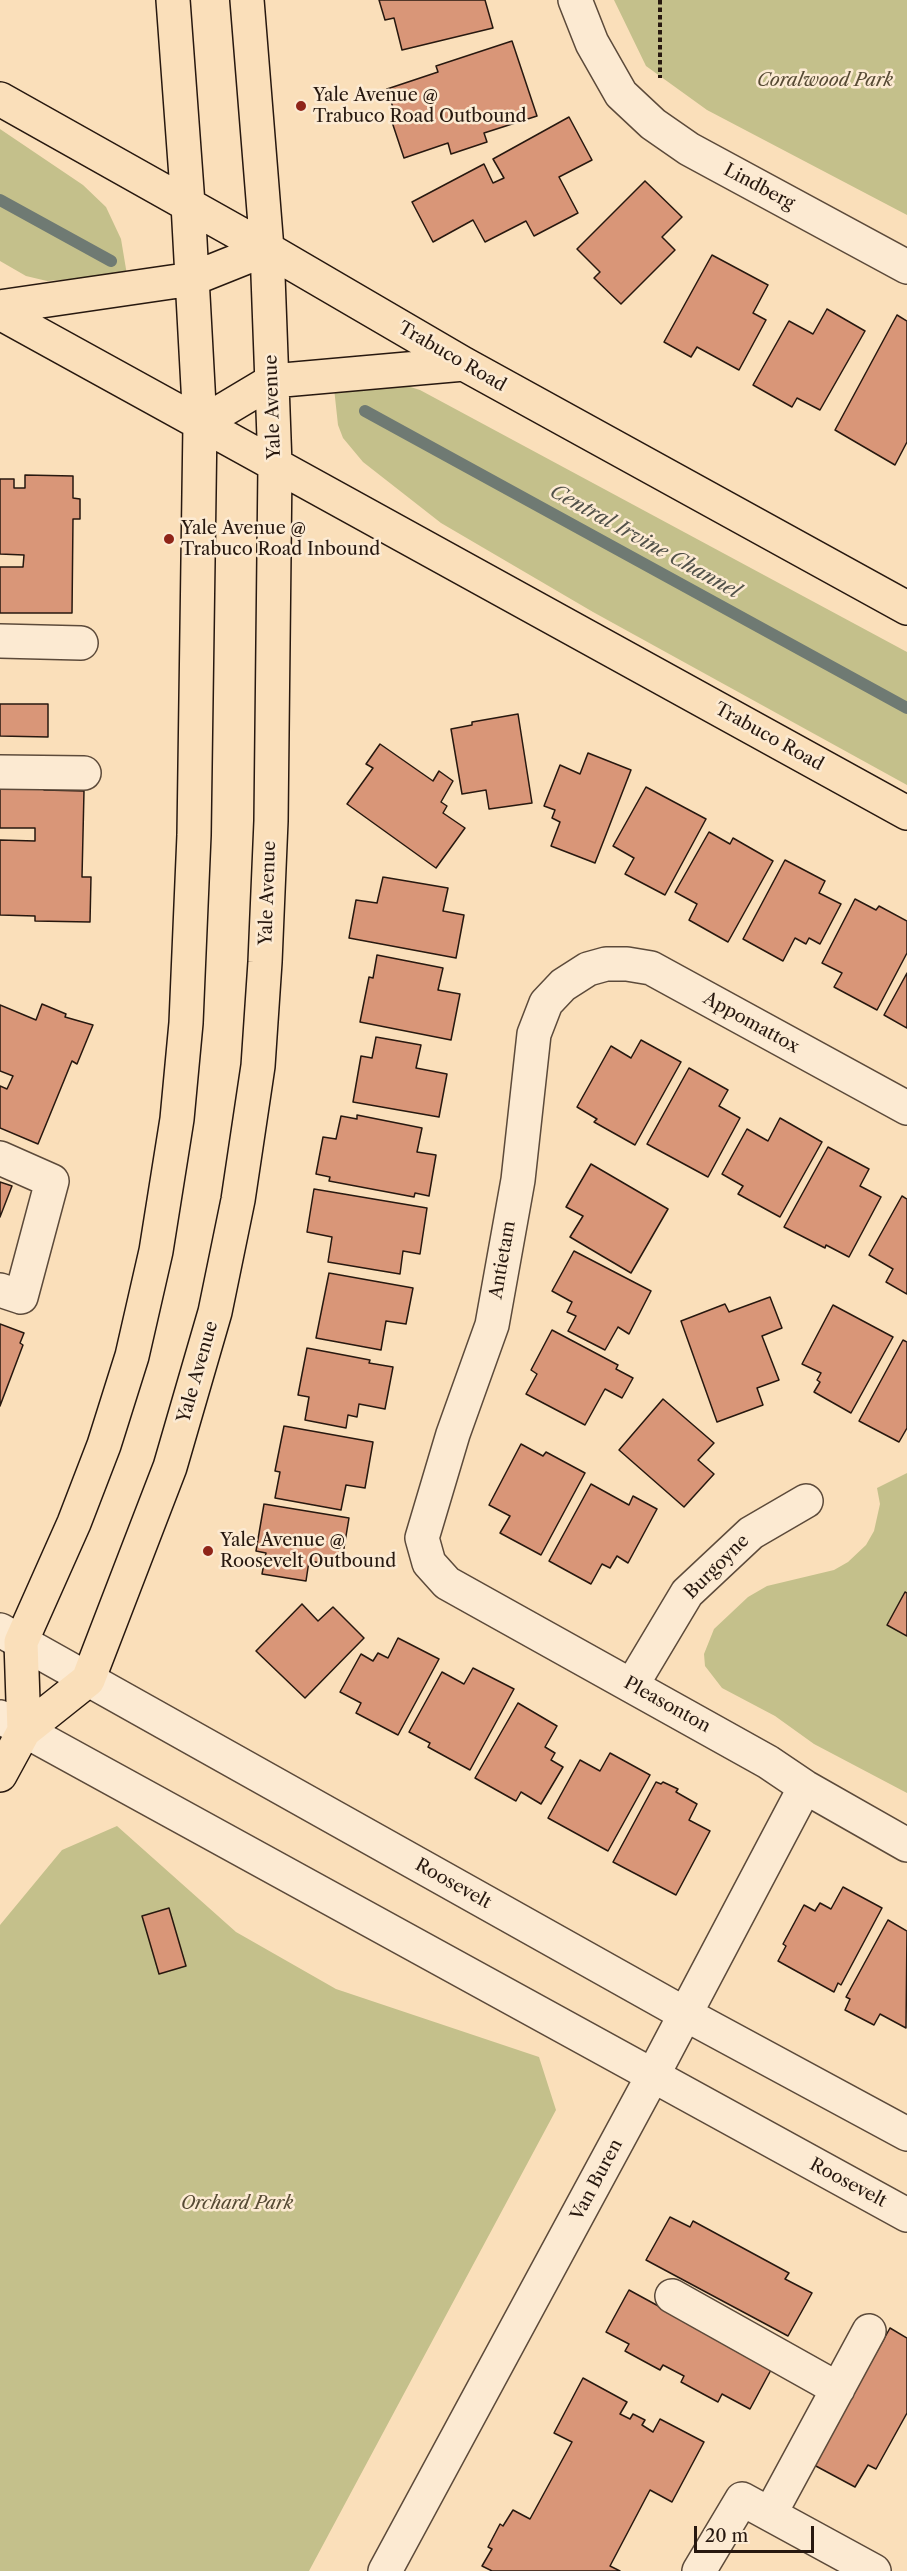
<!DOCTYPE html>
<html>
<head>
<meta charset="utf-8">
<style>
	body { margin:0 }
	#map { position:relative; width:907px; height:2571px; overflow:hidden; background:#fadfba; font-family:"Libre Caslon Text",serif }
	canvas { display:block }
	.scale { position:absolute; left:694px; top:2526px; width:120px; height:27px; box-sizing:border-box; border:3px solid #27180f; border-top:0; padding-left:8px; font-size:18px; line-height:21px; white-space:nowrap; color:#27180f; -webkit-text-stroke:4px #fcead2; paint-order:stroke }
</style>
</head>
<body>
<div id="map">
<canvas width="907" height="2571"></canvas>
<div class="scale">20 m</div>
</div>
<script>
const context = document.querySelector('canvas').getContext('2d');
context.lineJoin = 'round';
function fillPath(path, color) { context.fillStyle = color; context.fill(path, 'evenodd'); }
const shape = rows => new Path2D(rows.map(r => 'M' + r).join(''));
function trace(path, color, width, dash) { context.strokeStyle = color; context.lineWidth = width; context.lineCap = dash ? 'butt' : 'round'; context.setLineDash(dash || []); context.stroke(path); }
function label(font, color, halo, rows, align = 'center') {
  context.font = font + ' "Libre Caslon Text",serif'; context.lineWidth = 5; context.setLineDash([]); context.textBaseline = 'middle'; context.strokeStyle = halo; context.fillStyle = color; for (const [text, x, y, turn = 0] of rows) {
    context.save(); context.translate(x, y); context.rotate((+turn || 0) * Math.PI / 180); context.textAlign = isNaN(turn) ? turn : align; if (halo) context.strokeText(text, 0, 0); context.fillText(text, 0, 0); context.restore();
  }
}
fillPath(shape([
	[614,0,907,0,907,215,707,110,646,66],
	[0,129,83,185,106,207,121,239,127,275,47,281,26,276,0,261],
	[398,383,420,390,907,652,907,785,593,612,441,523,363,462,343,438,338,425,334,388],
	[907,1473,907,1793,814,1744,775,1716,722,1688,705,1666,704,1654,714,1629,748,1597,767,1586,834,1570,848,1562,866,1545,874,1531,880,1504,877,1488],
	[117,1826,236,1932,336,1989,539,2057,556,2110,309,2571,0,2571,0,1925,62,1850]
]), '#c4c08b');
trace(shape([
	[0,200,111,261],
	[365,411,907,708]
]), '#6f7a73', 12);
const building = shape([
	[379,0,485,0,493,28,402,50,394,18,385,20,379,0],
	[512,41,537,116,484,133,487,142,451,154,448,143,404,158,392,122,397,120,387,89,438,72,436,66,512,41],
	[569,117,592,160,559,177,578,213,534,236,526,221,485,242,473,220,433,242,412,202,484,164,493,183,504,178,493,159,569,117],
	[645,181,682,217,662,237,675,250,621,304,594,278,600,272,577,249,645,181],
	[712,255,768,285,753,313,766,320,739,370,697,347,691,357,664,342,712,255],
	[827,309,865,331,820,410,797,398,792,407,753,385,789,321,813,334,827,309],
	[897,315,907,321,907,442,895,465,835,430,897,315],
	[25,475,73,476,73,498,80,499,80,519,73,519,72,613,0,613,0,567,23,567,24,555,0,554,0,479,14,479,14,488,25,488,25,475],
	[0,704,48,704,48,737,0,736,0,704],
	[518,714,532,803,489,809,486,790,462,794,451,729,472,725,472,722,518,714],
	[380,744,433,781,439,771,453,781,441,802,447,806,443,813,465,828,436,868,347,804,373,768,366,764,380,744],
	[588,753,631,770,595,863,551,846,560,822,552,818,555,810,544,806,560,765,580,774,588,753],
	[0,783,44,784,44,790,84,791,82,877,91,877,90,922,35,921,35,916,0,915,0,840,35,841,35,828,0,828,0,783],
	[646,787,706,819,665,895,625,874,634,858,613,846,646,787],
	[709,832,730,844,733,838,773,861,728,942,689,920,697,904,675,892,709,832],
	[785,860,825,881,819,893,841,904,820,944,809,938,806,944,795,938,783,961,743,939,785,860],
	[383,877,448,888,443,911,464,915,456,958,349,938,356,900,377,903,383,877],
	[855,899,876,910,879,906,907,921,907,953,877,1010,834,987,842,973,822,963,855,899],
	[377,955,443,968,438,990,460,994,451,1040,360,1022,369,977,373,978,377,955],
	[907,973,907,1028,884,1015,907,973],
	[42,1004,66,1014,65,1017,93,1025,77,1064,72,1061,38,1144,0,1128,0,1086,7,1089,13,1076,0,1071,0,1005,36,1020,42,1004],
	[376,1037,421,1045,416,1068,447,1074,439,1117,353,1102,361,1056,372,1058,376,1037],
	[641,1040,681,1062,635,1145,594,1122,597,1119,577,1107,611,1046,631,1058,641,1040],
	[689,1068,728,1090,719,1106,740,1118,708,1177,647,1144,689,1068],
	[357,1115,422,1128,417,1152,436,1155,429,1196,415,1193,414,1197,329,1181,330,1177,316,1174,323,1137,336,1139,341,1116,357,1119,357,1115],
	[780,1118,822,1142,780,1217,738,1194,743,1186,722,1174,747,1129,768,1141,780,1118],
	[828,1147,869,1169,860,1186,881,1197,849,1257,826,1245,825,1248,784,1227,828,1147],
	[591,1164,668,1209,631,1273,570,1237,583,1216,566,1207,591,1164],
	[0,1182,12,1186,0,1217,0,1182],
	[314,1189,427,1208,420,1254,403,1251,400,1274,328,1262,332,1237,307,1232,314,1189],
	[902,1196,907,1199,907,1294,886,1282,893,1269,869,1255,902,1196],
	[574,1251,651,1291,629,1334,618,1327,605,1350,568,1331,576,1316,567,1312,572,1302,552,1291,574,1251],
	[329,1273,413,1288,406,1324,386,1321,381,1350,316,1338,329,1273],
	[770,1297,782,1328,762,1336,779,1380,757,1388,763,1405,717,1422,681,1321,725,1304,729,1312,770,1297],
	[833,1305,893,1337,851,1413,814,1392,820,1382,817,1380,821,1373,802,1364,833,1305],
	[0,1324,24,1333,20,1343,23,1345,0,1406,0,1324],
	[552,1330,618,1365,616,1369,633,1378,622,1398,605,1389,585,1425,526,1394,537,1374,531,1370,552,1330],
	[903,1340,907,1342,907,1428,899,1442,859,1421,903,1340],
	[307,1348,370,1360,369,1363,393,1367,385,1409,359,1404,357,1417,348,1415,346,1428,305,1420,309,1397,298,1395,307,1348],
	[663,1399,714,1443,698,1460,714,1474,684,1507,619,1450,663,1399],
	[284,1426,373,1442,365,1488,346,1485,341,1510,275,1498,280,1472,275,1471,284,1426],
	[521,1444,543,1456,546,1452,585,1473,541,1555,500,1533,510,1516,489,1505,521,1444],
	[591,1484,629,1505,633,1496,657,1509,628,1563,617,1556,610,1568,602,1564,591,1584,549,1561,591,1484],
	[264,1504,349,1518,341,1566,309,1561,306,1581,262,1574,266,1553,256,1551,264,1504],
	[905,1592,907,1593,907,1636,887,1625,905,1592],
	[302,1604,318,1621,333,1607,364,1638,305,1698,256,1651,302,1604],
	[398,1638,439,1659,398,1735,356,1713,361,1703,340,1692,361,1654,373,1661,378,1653,388,1658,398,1638],
	[473,1668,514,1689,470,1770,428,1747,430,1743,409,1732,442,1672,464,1684,473,1668],
	[518,1703,557,1726,545,1747,555,1753,551,1760,563,1767,541,1804,521,1792,516,1801,475,1778,518,1703],
	[610,1753,650,1775,608,1851,548,1818,580,1760,600,1771,610,1753],
	[656,1782,661,1784,663,1782,678,1789,676,1792,697,1804,689,1820,710,1831,676,1895,613,1862,656,1782],
	[843,1887,882,1908,841,1985,838,1983,834,1992,778,1961,786,1946,783,1944,804,1905,815,1911,820,1903,831,1909,843,1887],
	[169,1908,186,1966,159,1974,142,1916,169,1908],
	[888,1920,907,1931,906,2028,880,2014,874,2025,845,2010,850,1999,846,1997,888,1920],
	[670,2217,690,2227,693,2221,789,2273,785,2279,812,2293,788,2336,646,2260,670,2217],
	[629,2290,772,2368,750,2409,722,2394,718,2402,681,2382,684,2376,663,2365,660,2370,625,2351,629,2344,606,2332,629,2290],
	[890,2328,907,2338,907,2413,876,2469,868,2465,855,2487,814,2465,890,2328],
	[583,2378,627,2402,620,2414,630,2419,633,2414,645,2420,642,2425,653,2432,660,2419,704,2442,672,2502,650,2490,610,2566,620,2571,492,2571,482,2566,492,2549,488,2547,500,2524,503,2526,513,2510,530,2519,572,2442,554,2433,583,2378]
]);
fillPath(building, '#d99678');
trace(building, '#27180f', 1.5);
const minor = shape([
	[575,0,592,43,621,94,653,124,689,149,907,267],
	[0,641,81,643],
	[0,772,84,773],
	[907,1108,651,968,627,964,606,964,588,969,563,985,546,1003,534,1034,518,1180,492,1325,453,1434,422,1538,429,1563,447,1583,768,1762,805,1787,907,1845],
	[0,1158,52,1181,21,1297,0,1290],
	[0,1630,685,2014,907,2134],
	[632,1685,687,1593,751,1533,806,1501],
	[0,1717,907,2215],
	[672,2296,838,2389],
	[770,2514,869,2331],
	[385,2571,652,2077,805,1787],
	[699,2571,742,2499,874,2571]
]);
const major = shape([
	[0,99,267,249,464,364,907,608],
	[0,307,192,279,267,249],
	[0,313,907,813],
	[200,424,272,381,464,364],
	[24,1731,21,1642,74,1523,104,1445,132,1356,156,1251,177,1119,186,1023,194,835,200,424,188,204,173,0],
	[0,1775,24,1731,88,1680,170,1467,215,1312,238,1200,258,1066,265,962,271,821,275,465,267,249,247,0]
]);
trace(minor, '#5c4a3a', 36);
trace(major, '#27180f', 36);
trace(shape([
	[660,0,660,78]
]), '#27180f', 4, [4.5, 3]);
trace(minor, '#fcead2', 33);
trace(major, '#fadfba', 33);
for (const [x, y, r, color] of [
	[301,106,6,"#8f2418"],
	[169,539,6,"#8f2418"],
	[208,1551,6,"#8f2418"]
]) { const dot = new Path2D(); dot.arc(x, y, r, 0, 2 * Math.PI); context.fillStyle = color; context.fill(dot); trace(dot, '#fcead2', 2); }
label('italic 18px', '#564a34', '#fcead2', [
	["Coralwood Park",825,81],
	["Orchard Park",237,2204]
]);
label('18px', '#27180f', '#fcead2', [
	["Yale Avenue @",313,96],
	["Trabuco Road Outbound",313,117],
	["Yale Avenue @",181,529],
	["Trabuco Road Inbound",181,550],
	["Yale Avenue @",220,1541],
	["Roosevelt Outbound",220,1562]
], 'left');
label('18px', '#27180f', '#fcead2', [
	["Lindberg",759,187,28],
	["Trabuco Road",452,357,30],
	["Yale Avenue",273,407,-92],
	["Trabuco Road",769,737,29],
	["Yale Avenue",268,893,-88],
	["Appomattox",751,1023,29],
	["Antietam",503,1260,-80],
	["Yale Avenue",198,1372,-74],
	["Burgoyne",717,1567,-45],
	["Pleasonton",667,1705,29],
	["Roosevelt",453,1884,29],
	["Van Buren",597,2180,-62],
	["Roosevelt",848,2183,28]
]);
label('italic 20px', '#515149', '#fcead2', [
	["Central Irvine Channel",645,542,29]
]);
</script>
</body>
</html>
